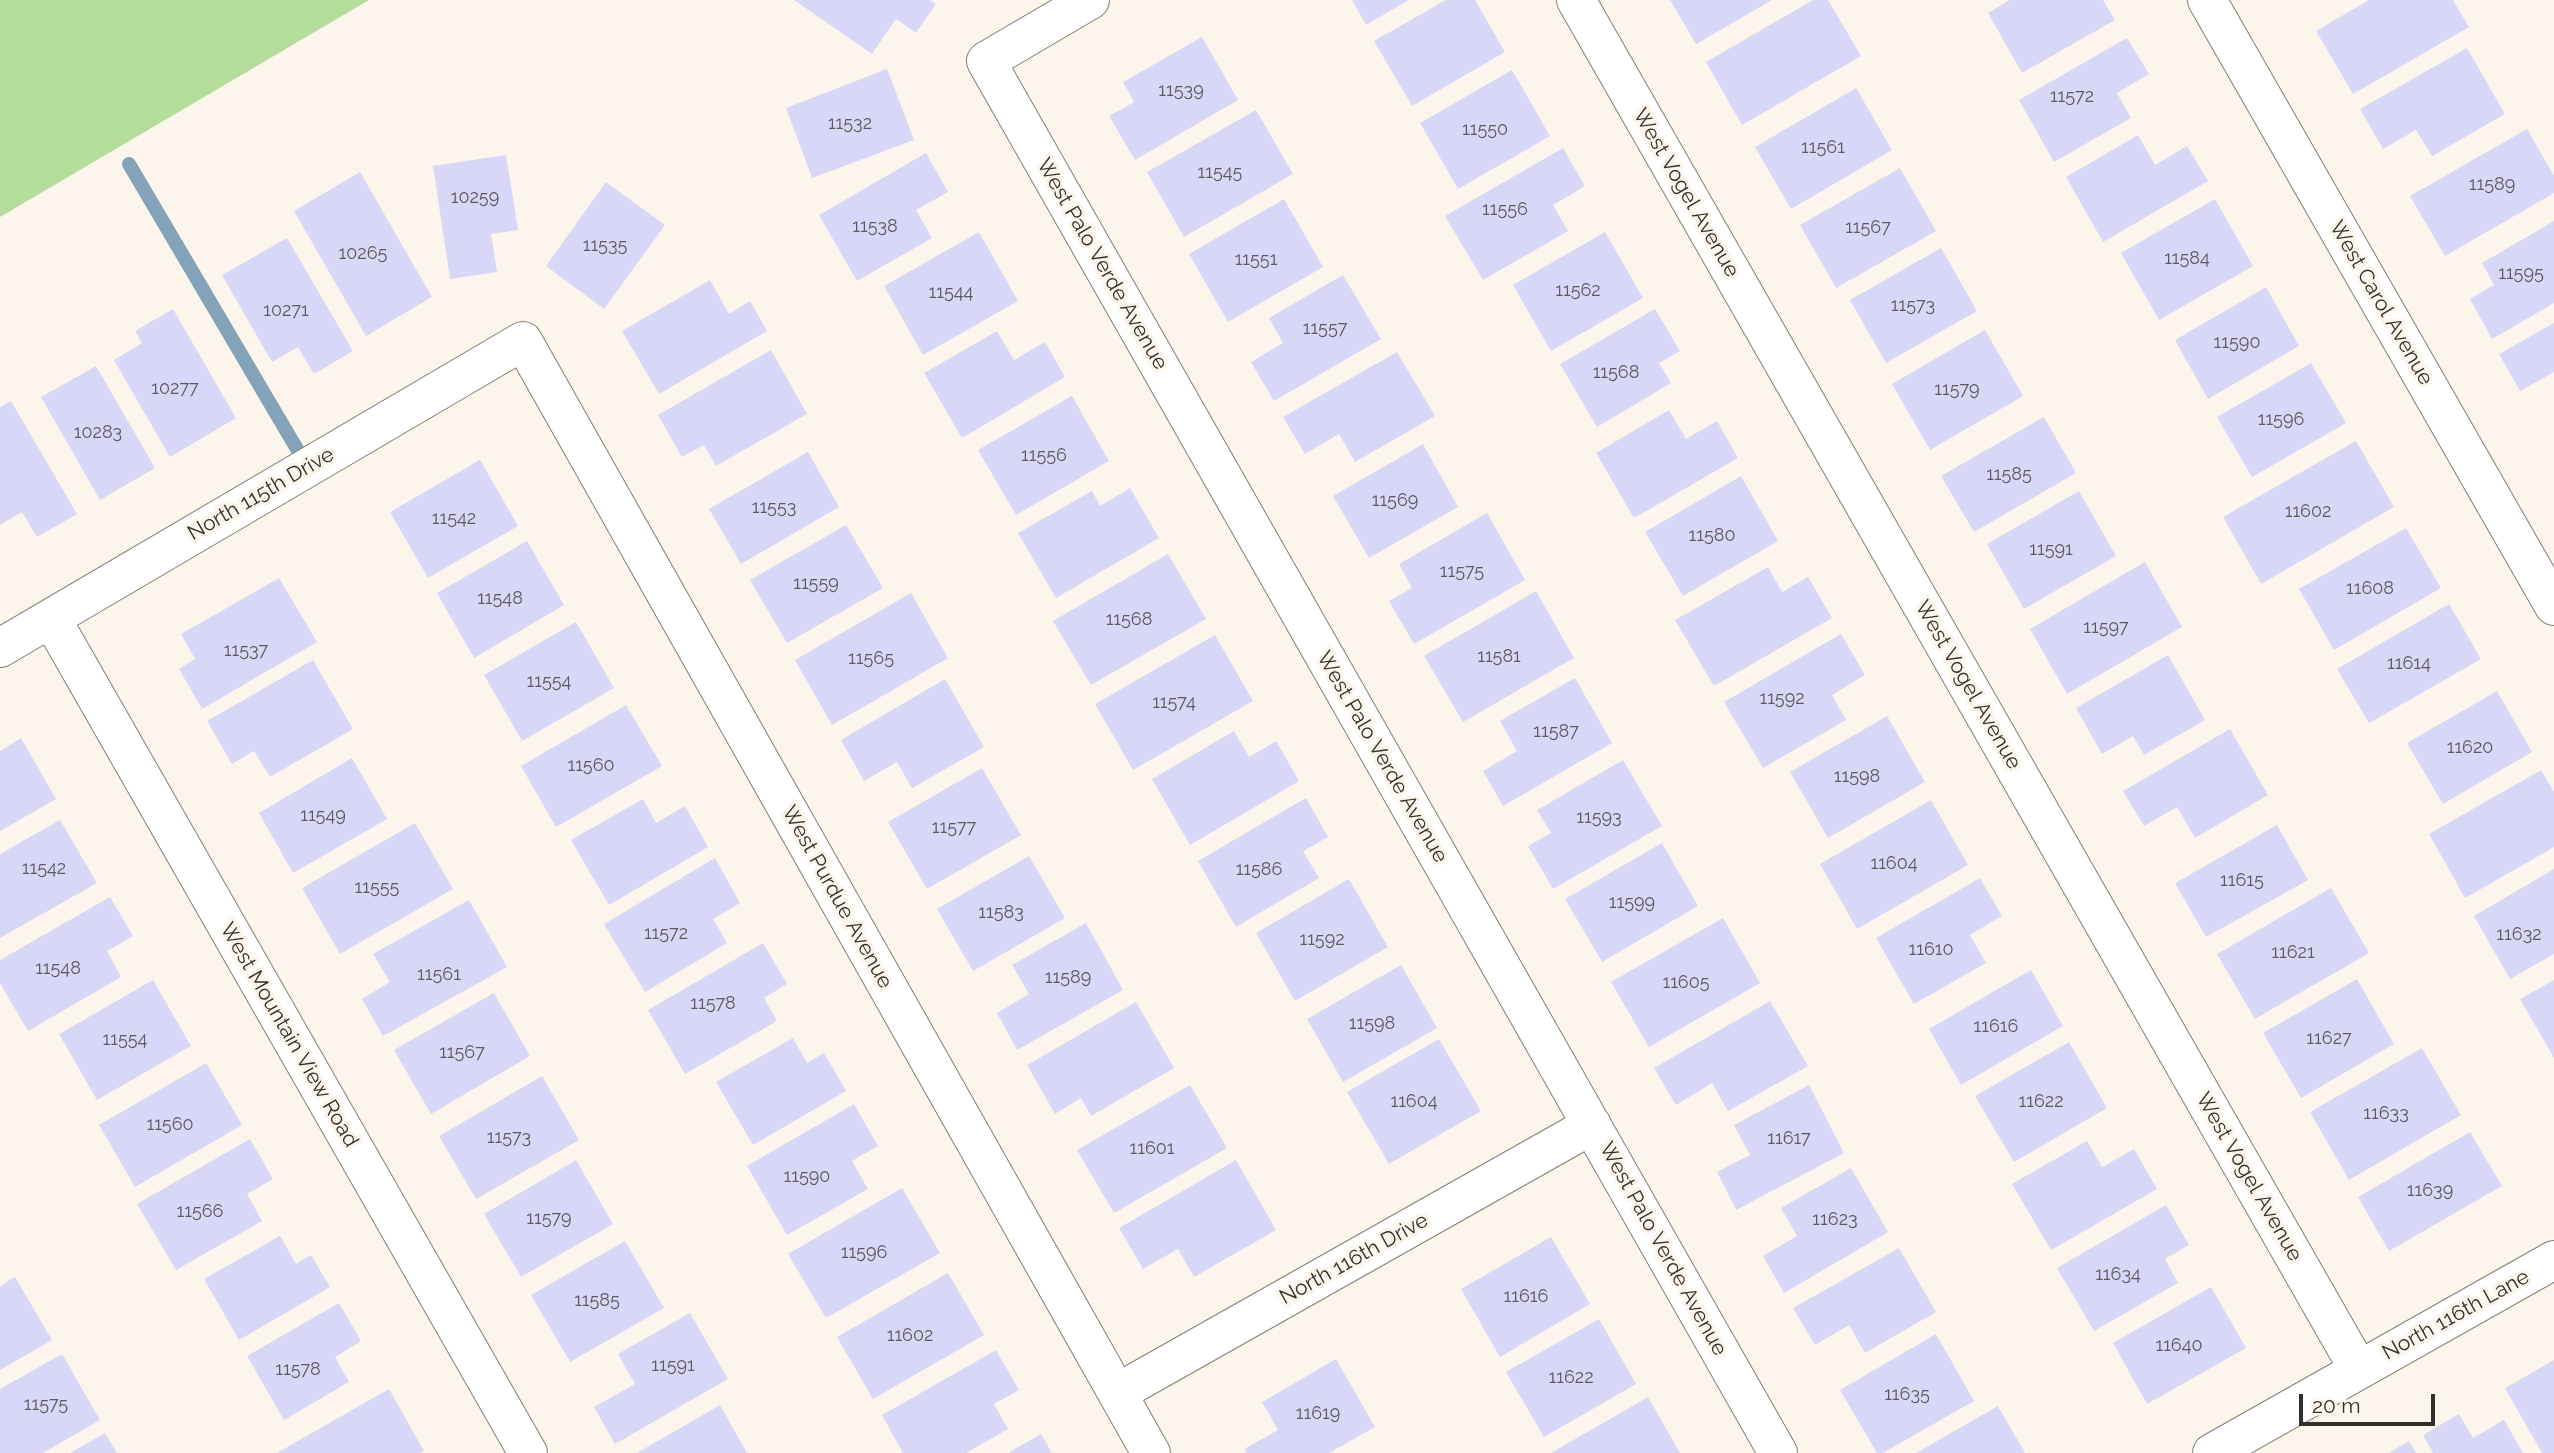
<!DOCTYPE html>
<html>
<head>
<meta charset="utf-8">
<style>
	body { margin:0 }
	#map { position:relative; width:2554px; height:1453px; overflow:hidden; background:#fbf5ec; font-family:Raleway,sans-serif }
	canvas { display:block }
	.scale { position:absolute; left:2299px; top:1394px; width:136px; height:32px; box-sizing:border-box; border:4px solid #32302c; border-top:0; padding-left:9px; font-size:21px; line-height:24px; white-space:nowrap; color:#32302c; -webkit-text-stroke:5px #fbf5ec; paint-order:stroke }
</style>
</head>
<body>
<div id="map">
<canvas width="2554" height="1453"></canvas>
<div class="scale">20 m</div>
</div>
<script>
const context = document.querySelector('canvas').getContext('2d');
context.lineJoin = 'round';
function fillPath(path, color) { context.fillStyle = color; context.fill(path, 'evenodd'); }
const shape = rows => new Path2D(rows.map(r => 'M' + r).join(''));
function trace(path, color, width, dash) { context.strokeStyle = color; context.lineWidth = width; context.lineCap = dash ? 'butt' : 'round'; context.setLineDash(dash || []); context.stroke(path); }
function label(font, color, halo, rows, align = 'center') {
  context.font = font + ' Raleway,sans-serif'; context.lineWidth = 7; context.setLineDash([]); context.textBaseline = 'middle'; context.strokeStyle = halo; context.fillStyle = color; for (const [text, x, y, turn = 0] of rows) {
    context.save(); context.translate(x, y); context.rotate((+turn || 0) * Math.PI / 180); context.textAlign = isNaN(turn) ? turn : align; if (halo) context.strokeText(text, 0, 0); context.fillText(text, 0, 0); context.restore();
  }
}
fillPath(shape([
	[0,0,369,0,0,217]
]), '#b4dc9a');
trace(shape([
	[129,164,307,466]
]), '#84a3b9', 14);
fillPath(shape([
	[794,0,930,0,936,4,916,33,896,19,872,54],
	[1352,0,1409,0,1366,25],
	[1446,0,1475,0,1505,52,1412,106,1374,41],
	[1670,0,1772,0,1696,44],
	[1813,0,1828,0,1861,56,1742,125,1706,62],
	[2010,0,2103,0,2115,20,2022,73,1988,13],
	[2369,0,2453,0,2469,27,2353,94,2316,31],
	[1202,37,1238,100,1135,160,1109,116,1134,102,1123,82],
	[2127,38,2149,74,2117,93,2131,118,2054,162,2019,100],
	[2467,48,2505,114,2432,156,2416,130,2383,149,2360,109],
	[887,69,914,140,812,178,786,108],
	[1512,70,1550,136,1458,189,1420,123],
	[1856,88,1892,150,1791,209,1755,147],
	[1256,110,1293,174,1184,237,1147,172],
	[2527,129,2554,176,2554,193,2445,256,2410,196],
	[2138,135,2155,165,2187,146,2208,181,2103,242,2066,177],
	[1563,148,1585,186,1553,205,1568,231,1483,280,1445,216],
	[926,153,948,192,916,210,932,238,857,281,819,215],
	[506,155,518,230,491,234,497,272,450,279,433,166],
	[1900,168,1936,231,1836,288,1800,225],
	[360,172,432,297,366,336,294,211],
	[606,182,665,225,604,309,546,266],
	[1284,199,1323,267,1228,322,1189,254],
	[2215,199,2253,266,2159,320,2121,253],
	[2554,221,2554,303,2492,339,2470,299,2494,285,2482,263],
	[979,232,1018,301,923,355,884,286],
	[1605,232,1643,298,1551,351,1513,285],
	[287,238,353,351,314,374,298,347,272,362,222,275],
	[1941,248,1977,311,1886,363,1850,300],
	[1343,275,1381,339,1274,401,1251,362,1283,343,1269,318],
	[710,280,729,314,750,301,767,331,659,394,622,331],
	[2266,287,2299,346,2208,399,2175,340],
	[173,309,236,418,170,457,114,360,142,343,135,331],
	[1655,309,1680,351,1659,363,1671,383,1597,427,1560,364],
	[2554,323,2554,372,2520,391,2499,354],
	[1985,330,2023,396,1930,450,1892,384],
	[997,331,1014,360,1045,342,1065,377,962,438,924,373],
	[771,350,807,414,716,466,704,445,682,457,658,415],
	[1397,352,1435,416,1355,462,1339,434,1305,454,1283,417],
	[2311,363,2346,423,2252,477,2217,417],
	[96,366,155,468,100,500,41,397],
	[1072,396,1109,461,1016,515,978,450],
	[11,401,77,514,37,537,22,512,0,525,0,407],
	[1669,410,1686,439,1717,421,1738,458,1634,518,1596,453],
	[2044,417,2076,473,1974,532,1941,476],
	[2356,441,2394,507,2261,584,2223,517],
	[1423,444,1458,507,1369,558,1333,496],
	[808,452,839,507,741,564,709,509],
	[480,460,518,526,428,578,390,512],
	[1741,476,1778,541,1683,596,1645,532],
	[1130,488,1159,538,1056,598,1018,533,1092,491,1100,506],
	[2079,491,2116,556,2024,609,1987,544],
	[1487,513,1525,580,1414,644,1389,601,1412,588,1399,564],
	[846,525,883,588,787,643,750,580],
	[2406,528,2441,588,2334,650,2299,589],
	[527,541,564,605,474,658,437,593],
	[1168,554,1206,619,1091,685,1053,621],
	[2145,562,2182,627,2067,694,2030,629],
	[1768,567,1782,592,1808,577,1832,618,1714,686,1675,620],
	[279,578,317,642,202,709,179,669,195,659,181,634],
	[1536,591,1574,658,1463,722,1424,656],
	[911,593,948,658,832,725,795,660],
	[2449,604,2481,659,2369,723,2337,669],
	[576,622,614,688,522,741,484,675],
	[1841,634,1865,675,1832,695,1846,720,1763,768,1724,702],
	[1215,635,1253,701,1133,770,1095,704],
	[2168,655,2205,720,2144,755,2133,736,2102,754,2076,708],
	[313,660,353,729,270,777,254,751,232,764,207,721],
	[1575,678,1612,743,1503,806,1483,771,1517,751,1500,721],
	[945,679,984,747,912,788,897,762,864,781,841,740],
	[2497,691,2532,752,2443,804,2407,743],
	[626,705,662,766,556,827,521,766],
	[1887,716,1925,782,1828,838,1790,772],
	[2230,729,2268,795,2195,838,2177,807,2144,826,2123,791],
	[1234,731,1249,757,1276,741,1299,781,1190,845,1152,779],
	[21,738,56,799,0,831,0,751],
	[352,758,387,819,293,873,259,813],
	[1623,760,1662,826,1553,889,1528,846,1551,833,1537,810],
	[982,768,1021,835,927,889,888,822],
	[2541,770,2554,792,2554,847,2465,898,2429,834],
	[1306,798,1328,837,1303,851,1319,878,1236,927,1198,861],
	[643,799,656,823,685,806,708,847,609,905,571,840],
	[1931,800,1968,865,1857,929,1820,864],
	[60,820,97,883,0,938,0,854],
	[415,823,453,889,340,954,302,888],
	[2277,825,2308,880,2206,937,2175,883],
	[1662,843,1698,906,1602,962,1565,899],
	[1029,856,1065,918,973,971,937,909],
	[715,858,740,903,713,919,727,943,645,992,604,924],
	[2554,869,2554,954,2510,979,2474,916],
	[1980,878,2002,916,1970,935,1986,963,1914,1004,1876,938],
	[1349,879,1388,947,1295,1001,1256,933],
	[2331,888,2369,953,2255,1019,2217,954],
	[110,897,133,936,107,951,121,977,28,1031,0,983,0,960],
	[469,900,507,967,383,1036,362,999,390,982,373,954],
	[1723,918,1760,983,1649,1047,1611,982],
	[1086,923,1123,990,1017,1050,997,1013,1029,994,1012,965],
	[763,943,787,984,764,998,777,1021,685,1074,648,1010],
	[1401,965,1437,1028,1343,1082,1307,1019],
	[2031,970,2063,1026,1961,1085,1929,1029],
	[2357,979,2394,1044,2301,1098,2263,1033],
	[153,980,191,1046,97,1100,59,1034],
	[2554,980,2554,1058,2520,999],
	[494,993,530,1056,431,1114,394,1050],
	[1770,1001,1808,1066,1728,1111,1712,1083,1676,1105,1654,1068],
	[1136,1002,1174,1068,1091,1116,1081,1098,1055,1114,1027,1065],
	[793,1038,807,1063,824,1053,846,1091,753,1145,716,1082],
	[1439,1039,1481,1111,1389,1164,1347,1092],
	[2069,1042,2107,1108,2014,1162,1975,1096],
	[2422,1048,2461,1115,2349,1180,2310,1112],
	[206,1063,242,1125,135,1187,99,1125],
	[542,1076,579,1140,476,1199,439,1136],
	[1190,1085,1227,1148,1114,1213,1077,1150],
	[1809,1085,1844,1153,1736,1210,1717,1172,1750,1155,1734,1125],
	[854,1104,878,1146,852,1161,868,1189,787,1235,747,1166],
	[2470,1132,2502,1186,2389,1251,2358,1197],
	[250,1139,273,1179,247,1194,262,1221,176,1270,137,1204],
	[2087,1141,2102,1167,2134,1149,2157,1189,2051,1250,2012,1184],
	[576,1160,613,1224,521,1277,484,1214],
	[1236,1160,1276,1230,1194,1277,1178,1249,1143,1269,1119,1228],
	[1851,1168,1888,1232,1784,1293,1763,1256,1797,1236,1781,1208],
	[902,1188,940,1253,826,1318,788,1254],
	[2166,1205,2189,1245,2165,1259,2178,1283,2094,1331,2057,1268],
	[280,1236,296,1264,311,1255,330,1287,239,1340,204,1279],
	[1551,1237,1590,1304,1500,1357,1461,1289],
	[625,1241,664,1308,570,1362,531,1295],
	[1899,1248,1936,1312,1865,1353,1849,1325,1815,1345,1793,1308],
	[948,1273,984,1335,873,1399,837,1337],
	[15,1277,52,1340,0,1370,0,1286],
	[2211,1287,2246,1348,2147,1404,2113,1343],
	[339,1303,361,1341,335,1357,349,1382,284,1420,247,1356],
	[690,1313,728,1379,615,1444,594,1407,635,1384,618,1354],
	[1599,1319,1636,1384,1544,1437,1506,1372],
	[1936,1334,1974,1401,1883,1453,1877,1453,1840,1390],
	[996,1350,1019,1390,994,1404,1008,1429,966,1453,903,1453,882,1415],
	[62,1354,100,1420,43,1453,0,1453,0,1389],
	[1336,1359,1375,1427,1329,1453,1247,1453,1244,1449,1278,1430,1262,1402],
	[2554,1360,2554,1453,2542,1453,2505,1388],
	[389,1389,424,1451,420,1453,277,1453],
	[1648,1397,1680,1453,1551,1453],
	[720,1405,747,1453,637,1453],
	[1998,1406,2025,1453,1916,1453],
	[2459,1414,2473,1438,2504,1420,2523,1453,2433,1453,2423,1435],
	[105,1433,117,1453,70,1453],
	[1041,1434,1052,1453,1008,1453],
	[2409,1441,2416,1453,2389,1453]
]), '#d9d7f7');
const minor = shape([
	[1090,0,986,61,1778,1453],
	[1576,0,2359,1370],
	[2207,0,2554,606],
	[51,618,528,1453],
	[0,648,523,341,1151,1453],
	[1117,1393,1592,1125],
	[2212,1453,2554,1260]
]);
trace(minor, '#837e76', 40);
trace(minor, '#fff', 38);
label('18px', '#5c5a5f', null, [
	["11539",1181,91],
	["11572",2072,97],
	["11532",850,124],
	["11550",1485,130],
	["11561",1823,148],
	["11545",1220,173],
	["11589",2492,185],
	["10259",475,198],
	["11556",1505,210],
	["11538",875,227],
	["11567",1868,228],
	["11535",605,246],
	["10265",363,254],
	["11584",2187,259],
	["11551",1256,260],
	["11595",2521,274],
	["11562",1578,291],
	["11544",951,293],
	["11573",1913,306],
	["10271",286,311],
	["11557",1325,329],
	["11590",2237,343],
	["11568",1616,373],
	["10277",175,389],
	["11579",1957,390],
	["11596",2281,420],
	["10283",98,433],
	["11556",1044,456],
	["11585",2009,475],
	["11569",1395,501],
	["11553",774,508],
	["11602",2308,512],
	["11542",454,519],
	["11580",1712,536],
	["11591",2051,550],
	["11575",1462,572],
	["11559",816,584],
	["11608",2370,589],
	["11548",500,599],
	["11568",1129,620],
	["11597",2106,628],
	["11537",246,651],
	["11581",1499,657],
	["11565",871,659],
	["11614",2409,664],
	["11554",549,682],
	["11592",1782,699],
	["11574",1174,703],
	["11587",1556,732],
	["11620",2470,748],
	["11560",591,766],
	["11598",1857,777],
	["11549",323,816],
	["11593",1599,818],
	["11577",954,828],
	["11604",1894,864],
	["11542",44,869],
	["11586",1259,870],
	["11615",2242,881],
	["11555",377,888],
	["11599",1632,903],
	["11583",1001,913],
	["11572",666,934],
	["11632",2519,935],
	["11592",1322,940],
	["11610",1931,950],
	["11621",2293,953],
	["11548",58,969],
	["11561",439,975],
	["11589",1068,978],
	["11605",1686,983],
	["11578",713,1004],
	["11598",1372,1024],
	["11616",1996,1027],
	["11627",2329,1039],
	["11554",125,1040],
	["11567",462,1053],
	["11604",1414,1102],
	["11622",2041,1102],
	["11633",2386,1114],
	["11560",170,1125],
	["11573",509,1138],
	["11617",1789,1139],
	["11601",1152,1149],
	["11590",807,1177],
	["11639",2430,1191],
	["11566",200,1212],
	["11579",549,1219],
	["11623",1835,1220],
	["11596",864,1253],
	["11634",2118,1275],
	["11616",1526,1297],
	["11585",597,1301],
	["11602",910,1336],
	["11640",2179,1346],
	["11591",673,1366],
	["11578",298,1370],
	["11622",1571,1378],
	["11635",1907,1395],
	["11575",46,1405],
	["11619",1318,1414]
]);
label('21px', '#32302c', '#fbf5ec', [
	["West Vogel Avenue",1686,193,60],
	["West Palo Verde Avenue",1102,264,60],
	["West Carol Avenue",2381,303,60],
	["North 115th Drive",261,494,-30],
	["West Vogel Avenue",1968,685,60],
	["West Palo Verde Avenue",1382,757,60],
	["West Purdue Avenue",837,897,61],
	["West Mountain View Road",289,1035,60],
	["West Vogel Avenue",2249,1177,60],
	["West Palo Verde Avenue",1663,1249,61],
	["North 116th Drive",1354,1259,-29],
	["North 116th Lane",2456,1315,-29]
]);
</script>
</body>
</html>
